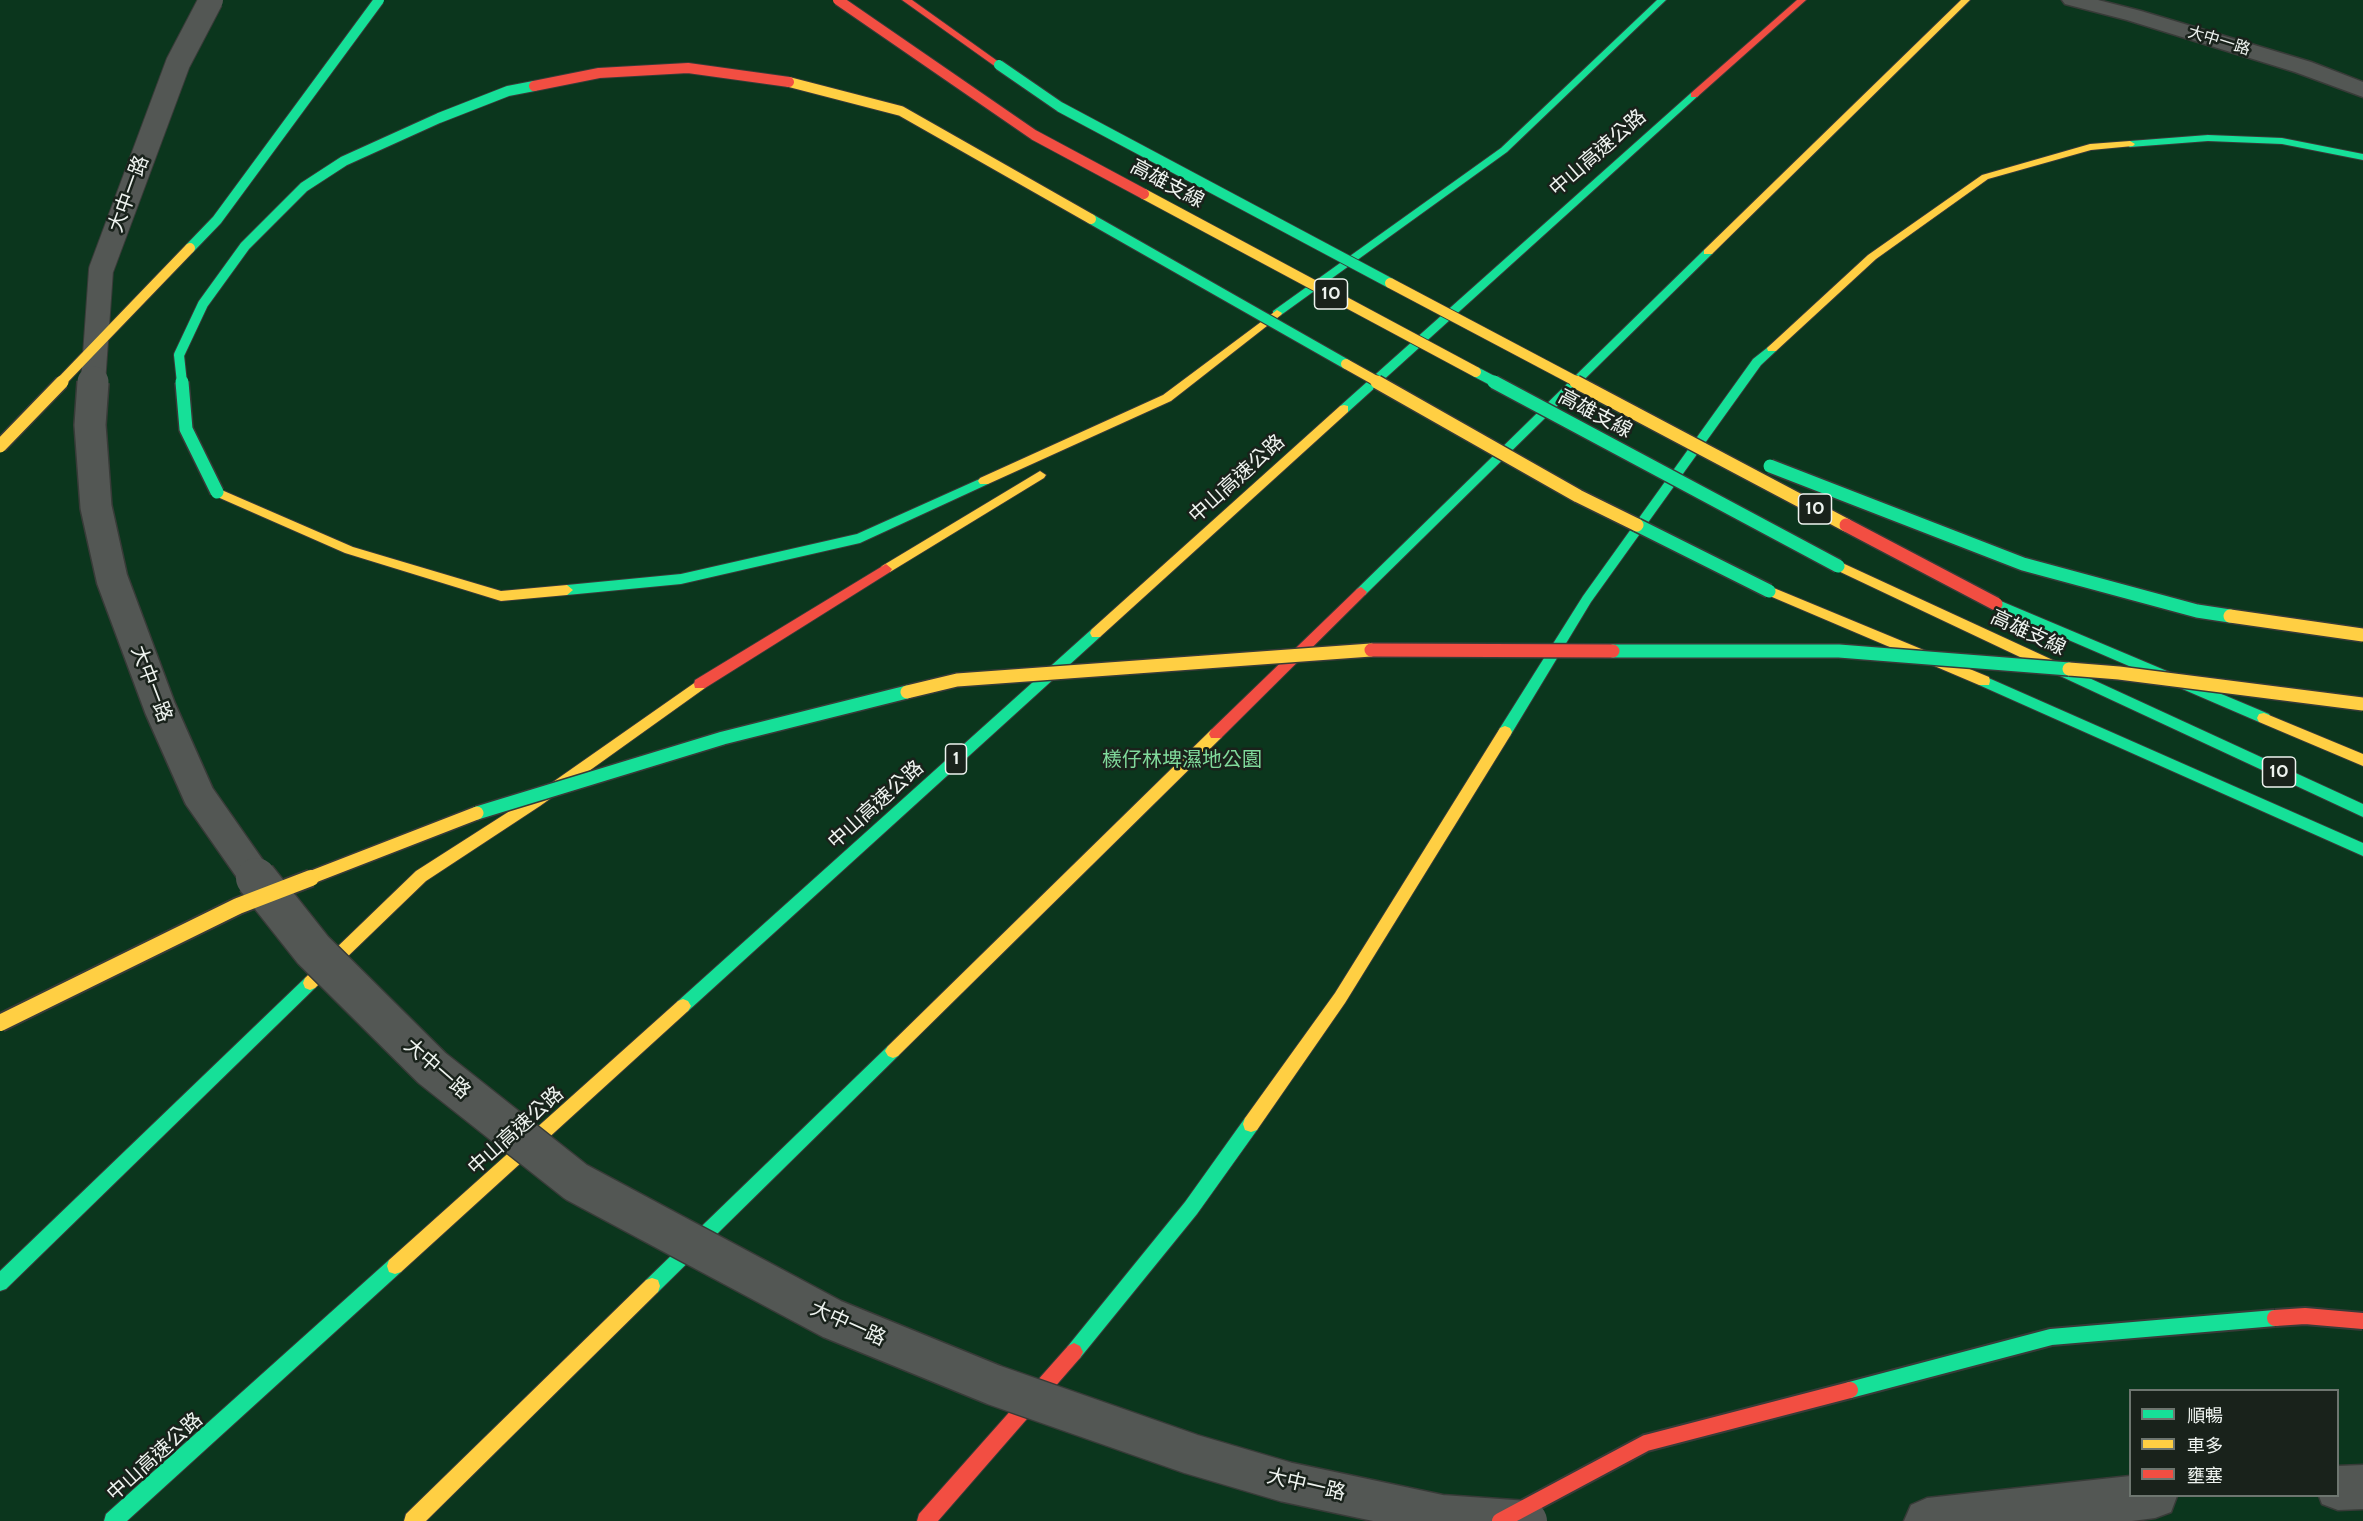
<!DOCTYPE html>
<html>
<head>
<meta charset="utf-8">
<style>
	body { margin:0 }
	#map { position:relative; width:2363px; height:1521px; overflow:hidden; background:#1b201c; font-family:Cabin,"Noto Sans TC",sans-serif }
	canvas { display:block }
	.legend { position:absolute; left:2129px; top:1389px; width:210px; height:108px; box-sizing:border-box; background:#19221b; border:2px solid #6e7670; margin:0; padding:8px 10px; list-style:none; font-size:18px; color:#eef3ef }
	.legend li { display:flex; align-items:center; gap:12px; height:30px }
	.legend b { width:30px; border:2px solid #6e7670 }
</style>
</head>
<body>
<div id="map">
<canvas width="2363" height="1521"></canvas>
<ul class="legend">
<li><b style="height:8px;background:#16e098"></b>順暢</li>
<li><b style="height:8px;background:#ffcf43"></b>車多</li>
<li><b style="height:8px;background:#f24e42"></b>壅塞</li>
</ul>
</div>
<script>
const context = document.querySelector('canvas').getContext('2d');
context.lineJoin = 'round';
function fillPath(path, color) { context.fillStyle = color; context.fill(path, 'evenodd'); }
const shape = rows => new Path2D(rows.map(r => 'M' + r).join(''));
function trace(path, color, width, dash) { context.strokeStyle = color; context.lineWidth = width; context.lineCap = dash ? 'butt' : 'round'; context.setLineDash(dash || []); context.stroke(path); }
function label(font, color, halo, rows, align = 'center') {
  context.font = font + ' Cabin,"Noto Sans TC",sans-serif'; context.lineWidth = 5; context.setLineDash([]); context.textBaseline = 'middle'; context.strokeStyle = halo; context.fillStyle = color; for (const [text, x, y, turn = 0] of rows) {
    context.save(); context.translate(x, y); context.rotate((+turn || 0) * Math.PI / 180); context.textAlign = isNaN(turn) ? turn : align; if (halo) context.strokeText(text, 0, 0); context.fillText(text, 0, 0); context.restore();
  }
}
fillPath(shape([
	[0,0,2363,0,2363,1521,0,1521],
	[2130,1390,2338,1390,2338,1496,2130,1496]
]), '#0b361d');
const street = shape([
	[2062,0,2098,0,2141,11,2311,62,2363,82,2363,97,2295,72,2127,20,2065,4,2062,0],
	[2363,1465,2363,1509,2338,1510,2322,1504,2319,1496,2338,1496,2338,1466,2363,1465],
	[2130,1476,2130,1496,2177,1496,2171,1512,2155,1518,2132,1521,1904,1521,1911,1505,1927,1498,2130,1476]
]);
const fast = shape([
	[1657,0,1666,0,1507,152,1281,315,1273,315,1273,311,1501,148,1657,0],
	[1691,93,1699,95,1348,412,1340,412,1340,406,1691,93],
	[2208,135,2282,138,2363,154,2363,160,2282,144,2208,141,2130,147,2125,144,2130,141,2208,135],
	[1708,249,1713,252,1712,254,1365,595,1357,595,1355,592,1357,589,1704,250,1708,249],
	[1772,344,1776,345,1776,351,1761,365,1591,602,1510,736,1500,736,1498,732,1500,728,1583,596,1753,359,1772,344],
	[984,477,988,478,990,481,988,484,860,543,681,584,567,595,561,590,567,585,681,574,857,534,984,477],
	[1996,599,2269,714,2271,718,2269,722,2259,722,1992,607,1990,604,1996,599],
	[1096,628,1102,633,1100,637,688,1011,683,1013,678,1011,675,1006,678,1001,1092,629,1096,628],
	[2063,666,2363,804,2363,817,2058,675,2057,671,2058,667,2063,666],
	[1984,676,2363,843,2363,856,1979,685,1978,681,1979,677,1984,676],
	[310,976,315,978,317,983,315,988,6,1289,0,1291,0,1271,305,978,310,976],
	[893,1044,898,1046,901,1051,898,1056,658,1292,652,1294,646,1292,644,1286,646,1280,888,1046,893,1044],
	[1251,1116,1257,1118,1259,1124,1257,1130,1197,1214,1080,1358,1074,1361,1068,1358,1065,1352,1068,1346,1185,1202,1245,1118,1251,1116],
	[395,1258,401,1260,403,1266,401,1272,127,1521,104,1521,106,1514,389,1260,395,1258]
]);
const slow = shape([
	[1961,0,1970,0,1712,254,1704,254,1704,250,1961,0],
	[2130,141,2135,144,2133,146,2091,150,1988,179,1876,259,1776,351,1768,351,1767,348,1868,255,1982,175,2090,144,2130,141],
	[1277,310,1282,313,1281,315,1171,401,988,484,980,484,978,481,980,478,1163,395,1277,310],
	[1344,405,1348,406,1348,412,1100,637,1092,637,1090,633,1092,629,1340,406,1344,405],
	[1040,471,1046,475,1044,478,890,572,882,572,880,569,882,566,1040,471],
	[217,488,353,547,501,591,567,585,573,590,567,595,501,601,345,553,213,495,211,492,213,489,217,488],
	[1838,561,2068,667,2069,671,2068,675,2058,675,1834,569,1832,566,1838,561],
	[1769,586,1989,677,1990,681,1989,685,1979,685,1765,594,1763,591,1765,588,1769,586],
	[700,679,705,680,706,684,705,688,540,806,426,881,315,988,310,990,305,988,303,983,305,978,416,871,530,798,700,679],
	[2264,713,2363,754,2363,766,2259,722,2257,718,2259,714,2264,713],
	[1505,726,1510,728,1512,732,1510,736,1345,1003,1257,1130,1251,1132,1245,1130,1243,1124,1245,1118,1335,993,1500,728,1505,726],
	[1216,728,1221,730,1223,734,1221,738,898,1056,893,1058,888,1056,885,1051,888,1046,1211,730,1216,728],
	[683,999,688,1001,691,1006,688,1011,401,1272,395,1274,389,1272,387,1266,389,1260,678,1001,683,999],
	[652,1278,658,1280,660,1286,658,1292,426,1521,404,1521,406,1514,646,1280,652,1278]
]);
const jam = shape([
	[902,0,912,0,1003,65,996,67,902,0],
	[1797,0,1806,0,1697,97,1691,97,1691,93,1797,0],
	[886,564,892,569,890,572,705,688,695,688,694,684,695,680,886,564],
	[1361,587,1367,592,1365,595,1221,738,1211,738,1209,734,1211,730,1357,589,1361,587],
	[1074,1343,1080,1346,1083,1352,1080,1358,938,1521,917,1521,919,1514,1068,1346,1074,1343]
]);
trace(street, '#383b38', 3);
trace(fast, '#383b38', 2);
trace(slow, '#383b38', 2);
trace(jam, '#383b38', 2);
fillPath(street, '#535754');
fillPath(fast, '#16e098');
fillPath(slow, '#ffcf43');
fillPath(jam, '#f24e42');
const streetBridgeFar2 = shape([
	[93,383,101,270,178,63,211,0]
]);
const streetBridgeFar1 = shape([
	[93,382,90,425,96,507,112,579,160,708,199,796,257,879]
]);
const streetBridge = shape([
	[256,878,313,950,432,1068,576,1182,832,1319,994,1385,1191,1454,1286,1482,1441,1515,1527,1521]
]);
const fastBridgeFar2 = shape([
	[999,65,1060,107,1390,283],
	[1091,219,1346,364],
	[190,248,217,220,379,0],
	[1476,372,1497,383],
	[182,383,179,355,203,304,245,246,304,187,344,161,439,118,508,91,534,86]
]);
const fastBridgeFar1 = shape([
	[182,382,186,429,217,492],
	[1494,382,1838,566],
	[1770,466,2023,564,2197,611,2230,616],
	[1637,525,1769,591],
	[1613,651,1839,651,2069,669],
	[477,813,723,738,907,692]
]);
const fastBridge = shape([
	[1850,1390,2051,1337,2275,1318]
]);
const slowBridgeFar2 = shape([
	[789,82,901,111,1091,219],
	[1144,194,1476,372],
	[1390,283,1579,383],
	[1346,364,1380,383],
	[60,383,190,248]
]);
const slowBridgeFar1 = shape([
	[1377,382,1578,496,1637,525],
	[1576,382,1846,525],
	[0,446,62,382],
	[2230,616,2363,635],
	[2069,669,2119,673,2363,704],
	[907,692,957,680,1371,650],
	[307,879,477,813]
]);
const slowBridge = shape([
	[0,1023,238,906,311,878]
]);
const jamBridgeFar2 = shape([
	[838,0,1034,135,1144,194],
	[534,86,599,73,688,68,789,82]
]);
const jamBridgeFar1 = shape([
	[1846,525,1996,604],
	[1371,650,1613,651]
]);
const jamBridge = shape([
	[2275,1318,2305,1316,2363,1321],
	[1500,1521,1646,1443,1850,1390]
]);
trace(streetBridgeFar2, '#383b38', 26, []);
trace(streetBridgeFar1, '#383b38', 34, []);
trace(streetBridge, '#383b38', 43, []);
trace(fastBridgeFar2, '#383b38', 12, []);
trace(fastBridgeFar1, '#383b38', 16, []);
trace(fastBridge, '#383b38', 20, []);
trace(slowBridgeFar2, '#383b38', 12, []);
trace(slowBridgeFar1, '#383b38', 16, []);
trace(slowBridge, '#383b38', 20, []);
trace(jamBridgeFar2, '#383b38', 12, []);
trace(jamBridgeFar1, '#383b38', 16, []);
trace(jamBridge, '#383b38', 20, []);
trace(streetBridgeFar2, '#535754', 24);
trace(streetBridgeFar1, '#535754', 31);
trace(streetBridge, '#535754', 40);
trace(fastBridgeFar2, '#16e098', 10);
trace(fastBridgeFar1, '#16e098', 13);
trace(fastBridge, '#16e098', 16);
trace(slowBridgeFar2, '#ffcf43', 10);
trace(slowBridgeFar1, '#ffcf43', 13);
trace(slowBridge, '#ffcf43', 16);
trace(jamBridgeFar2, '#f24e42', 10);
trace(jamBridgeFar1, '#f24e42', 13);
trace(jamBridge, '#f24e42', 16);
label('16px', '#eef3ef', '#19221b', [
	["大中一路",2219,41,17]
]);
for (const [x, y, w] of [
	[1331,294,33],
	[1815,509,33],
	[956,759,21],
	[2279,772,33]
]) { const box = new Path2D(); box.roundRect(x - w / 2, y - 15, w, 30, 4.5); context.fillStyle = '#19221b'; context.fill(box); trace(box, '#eef3ef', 1.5); }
label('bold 18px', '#eef3ef', null, [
	["10",1331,294],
	["10",1815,509],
	["1",956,759],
	["10",2279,772]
]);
label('20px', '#eef3ef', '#19221b', [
	["中山高速公路",1598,153,-41],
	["高雄支線",1167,184,28],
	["大中一路",129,194,-70],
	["高雄支線",1595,414,28],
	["中山高速公路",1237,479,-42],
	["高雄支線",2028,633,25],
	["大中一路",151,684,69],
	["中山高速公路",876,805,-42],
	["大中一路",437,1069,41],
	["中山高速公路",516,1131,-42],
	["大中一路",848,1324,24],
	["中山高速公路",155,1457,-42],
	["大中一路",1306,1485,13]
]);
label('20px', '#80da9b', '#19221b', [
	["檨仔林埤濕地公園",1182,760]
]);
</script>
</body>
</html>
